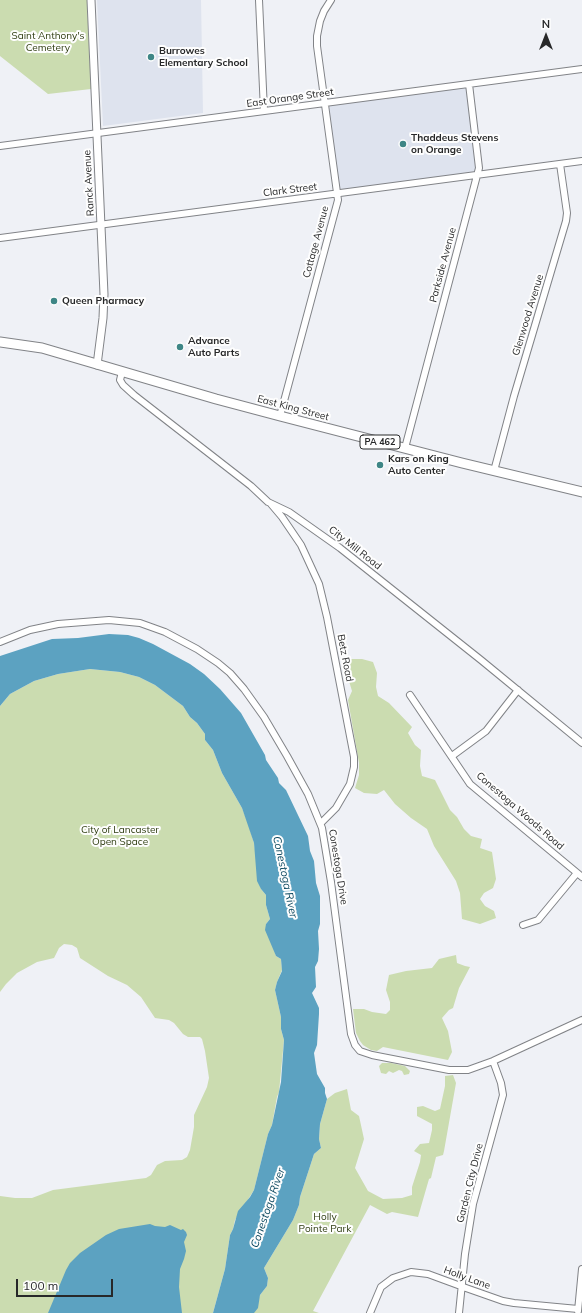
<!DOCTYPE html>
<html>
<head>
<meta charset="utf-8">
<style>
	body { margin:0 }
	#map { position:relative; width:582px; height:1313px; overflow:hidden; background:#eff1f6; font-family:Mulish,sans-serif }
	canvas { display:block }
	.north { position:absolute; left:526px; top:16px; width:40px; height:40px; -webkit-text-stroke:3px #fefefe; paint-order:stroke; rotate:0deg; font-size:11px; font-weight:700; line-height:16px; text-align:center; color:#272829 }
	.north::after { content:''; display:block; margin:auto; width:14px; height:18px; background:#272829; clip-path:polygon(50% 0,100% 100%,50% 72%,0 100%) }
	.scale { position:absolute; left:16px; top:1279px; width:97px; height:18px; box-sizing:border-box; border:2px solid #272829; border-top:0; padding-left:5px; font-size:12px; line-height:14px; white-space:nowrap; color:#272829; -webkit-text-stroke:3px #fefefe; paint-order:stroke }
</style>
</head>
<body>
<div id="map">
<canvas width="582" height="1313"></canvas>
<div class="north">N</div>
<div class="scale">100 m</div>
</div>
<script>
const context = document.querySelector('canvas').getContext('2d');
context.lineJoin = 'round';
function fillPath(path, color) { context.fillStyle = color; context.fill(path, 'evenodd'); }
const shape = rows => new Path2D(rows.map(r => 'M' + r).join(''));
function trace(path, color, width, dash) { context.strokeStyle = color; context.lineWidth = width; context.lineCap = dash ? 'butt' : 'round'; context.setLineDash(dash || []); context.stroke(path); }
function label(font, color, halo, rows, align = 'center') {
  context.font = font + ' Mulish,sans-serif'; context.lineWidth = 4; context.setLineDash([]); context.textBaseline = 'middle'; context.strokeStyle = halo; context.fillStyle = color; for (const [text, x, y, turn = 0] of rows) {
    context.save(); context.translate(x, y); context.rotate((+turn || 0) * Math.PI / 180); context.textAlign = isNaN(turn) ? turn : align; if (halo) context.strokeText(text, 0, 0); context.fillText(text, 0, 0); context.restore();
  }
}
fillPath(shape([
	[97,0,201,0,203,113,103,126],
	[469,84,477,175,337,194,325,103]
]), '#dee3ee');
fillPath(shape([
	[0,0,87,0,91,89,48,94,0,56],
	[347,659,362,659,373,662,377,673,376,687,378,696,389,703,412,727,408,733,415,745,421,750,420,766,422,776,435,780,450,810,457,817,464,829,471,836,482,839,480,848,492,852,496,879,493,888,484,893,480,899,485,906,494,911,496,918,480,924,462,919,460,893,456,881,434,846,427,829,411,818,395,804,384,790,377,794,364,793,355,788,359,775,359,763,348,700,352,691,345,668],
	[90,669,120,672,139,677,155,685,183,706,190,717,197,723,205,734,205,740,213,750,222,773,242,808,248,823,254,843,261,889,266,895,266,905,270,919,266,924,276,956,281,959,282,970,277,982,275,990,281,1017,281,1029,284,1040,279,1092,277,1097,272,1125,268,1134,254,1190,235,1220,233,1229,230,1235,225,1269,213,1313,0,1313,0,1196,15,1198,32,1198,53,1190,146,1178,151,1175,157,1165,165,1161,182,1160,187,1157,190,1150,194,1127,194,1115,207,1087,209,1078,205,1051,202,1039,200,1037,188,1037,183,1034,174,1023,169,1020,155,1018,141,997,127,985,108,976,80,958,77,948,72,945,64,944,59,948,54,958,37,962,17,973,6,984,0,992,0,706,10,694,34,681,58,674],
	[456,955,457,963,465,966,470,967,459,988,453,1008,449,1010,442,1018,448,1031,452,1052,448,1060,383,1047,377,1051,371,1050,363,1045,360,1041,356,1033,353,1009,364,1009,372,1012,386,1014,390,1010,390,1002,386,990,389,975,406,971,432,968,439,959],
	[382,1063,391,1063,405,1066,410,1071,409,1074,404,1075,402,1071,399,1070,393,1073,389,1071,386,1074,381,1073,379,1066],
	[453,1075,456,1083,444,1151,443,1155,436,1157,431,1178,429,1179,418,1217,392,1212,387,1214,370,1205,313,1311,319,1313,253,1313,260,1295,267,1286,268,1278,264,1268,293,1220,299,1205,300,1197,314,1154,321,1148,319,1139,320,1124,327,1099,335,1093,347,1089,351,1110,359,1116,364,1139,355,1168,368,1191,383,1199,402,1198,412,1195,412,1187,420,1162,421,1155,414,1151,420,1144,429,1143,432,1130,432,1124,417,1116,417,1107,423,1106,435,1111,440,1109,445,1086,445,1076]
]), '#cbdcb0');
fillPath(shape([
	[109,634,128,635,139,638,153,644,190,664,204,674,220,689,241,713,265,755,266,760,278,778,279,783,286,790,308,836,310,851,314,861,316,883,320,896,320,924,318,931,319,949,318,961,315,967,316,987,312,993,319,1008,319,1014,317,1045,314,1053,317,1074,325,1088,325,1093,327,1099,320,1124,319,1139,321,1148,314,1154,300,1197,299,1205,293,1220,264,1268,268,1278,267,1286,260,1295,258,1308,254,1313,213,1313,225,1269,230,1235,233,1229,238,1211,250,1197,254,1190,268,1134,272,1125,281,1082,284,1040,281,1029,281,1017,275,990,277,982,282,971,281,959,276,956,265,930,266,924,270,919,266,905,266,895,261,889,257,881,254,843,242,808,222,773,213,750,205,740,205,734,197,723,190,717,183,706,155,685,139,677,120,672,90,669,58,674,34,681,10,694,0,706,0,656,52,639,78,638],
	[150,1224,155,1226,165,1227,170,1225,181,1230,183,1229,186,1232,187,1235,184,1242,186,1251,184,1259,180,1269,179,1287,182,1313,48,1313,66,1270,70,1263,80,1253,106,1235,119,1229]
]), '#5ca2c1');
const minor = shape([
	[259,0,264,111],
	[0,146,582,69],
	[0,238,582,161],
	[122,372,120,380,123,385,134,395,251,486,268,502,289,512,340,548,481,660,582,743],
	[280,416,338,200,317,46,317,36,320,21,324,11,331,0],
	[405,448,479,168,469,84],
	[494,471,514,396,566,221,567,213,560,164],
	[271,504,282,517,301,545,319,584,327,617,354,757,354,767,350,784,336,808,321,823],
	[0,642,30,630,58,624,109,620,140,623,165,632,197,649,218,663,230,673,244,689,264,717,287,756,308,794,322,828,331,882,351,1034,355,1045,360,1051,372,1055,449,1070,468,1070,493,1061,582,1020],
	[410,695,470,784,582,877],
	[452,756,486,731,518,690],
	[523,925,538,920,577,873],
	[578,1311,582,1269],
	[370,1313,381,1287,393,1278,411,1272,428,1274,466,1288,503,1301,514,1303,578,1309],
	[459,1313,465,1254,473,1204,503,1095,501,1083,493,1061]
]);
const tertiary = shape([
	[91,0,104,294,103,318,97,365]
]);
const primary = shape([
	[0,342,42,348,216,399,280,416,462,463,582,492]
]);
trace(minor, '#818387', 8);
trace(tertiary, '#818387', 9);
trace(primary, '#818387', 11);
trace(minor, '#fff', 6);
trace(tertiary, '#fff', 7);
trace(primary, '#fff', 9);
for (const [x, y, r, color] of [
	[151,57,4,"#3e8686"],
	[403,144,4,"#3e8686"],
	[54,301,4,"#3e8686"],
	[180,347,4,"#3e8686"],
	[380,465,4,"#3e8686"]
]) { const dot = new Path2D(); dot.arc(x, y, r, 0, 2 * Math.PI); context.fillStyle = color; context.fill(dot); trace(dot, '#fefefe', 1.5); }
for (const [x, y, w] of [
	[380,442,40]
]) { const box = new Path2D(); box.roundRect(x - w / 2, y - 7, w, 14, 3); context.fillStyle = '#fefefe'; context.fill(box); trace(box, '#272829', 1); }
label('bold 9px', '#272829', null, [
	["PA 462",380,442]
]);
label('10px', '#2e3c10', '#fefefe', [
	["Saint Anthony's",48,36],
	["Cemetery",48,48],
	["City of Lancaster",120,830],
	["Open Space",120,842],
	["Holly",325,1217],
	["Pointe Park",325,1229]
]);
label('bold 10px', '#272829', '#fefefe', [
	["Burrowes",159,51],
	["Elementary School",159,63],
	["Thaddeus Stevens",411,138],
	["on Orange",411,150],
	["Queen Pharmacy",62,301],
	["Advance",188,341],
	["Auto Parts",188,353],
	["Kars on King",388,459],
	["Auto Center",388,471]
], 'left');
label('10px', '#272829', '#fefefe', [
	["East Orange Street",290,98,-8],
	["Ranck Avenue",89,183,-93],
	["Clark Street",290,190,-7],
	["Cottage Avenue",316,242,-75],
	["Parkside Avenue",443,265,-75],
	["Glenwood Avenue",528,315,-73],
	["East King Street",293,408,15],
	["City Mill Road",355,548,38],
	["Betz Road",345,658,79],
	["Conestoga Woods Road",520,811,41],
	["Conestoga Drive",338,867,81],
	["Garden City Drive",470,1183,-76],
	["Holly Lane",467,1278,20]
]);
label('italic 11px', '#0b475e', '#fefefe', [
	["Conestoga River",285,877,78],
	["Conestoga River",268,1208,-71]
]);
</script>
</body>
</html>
